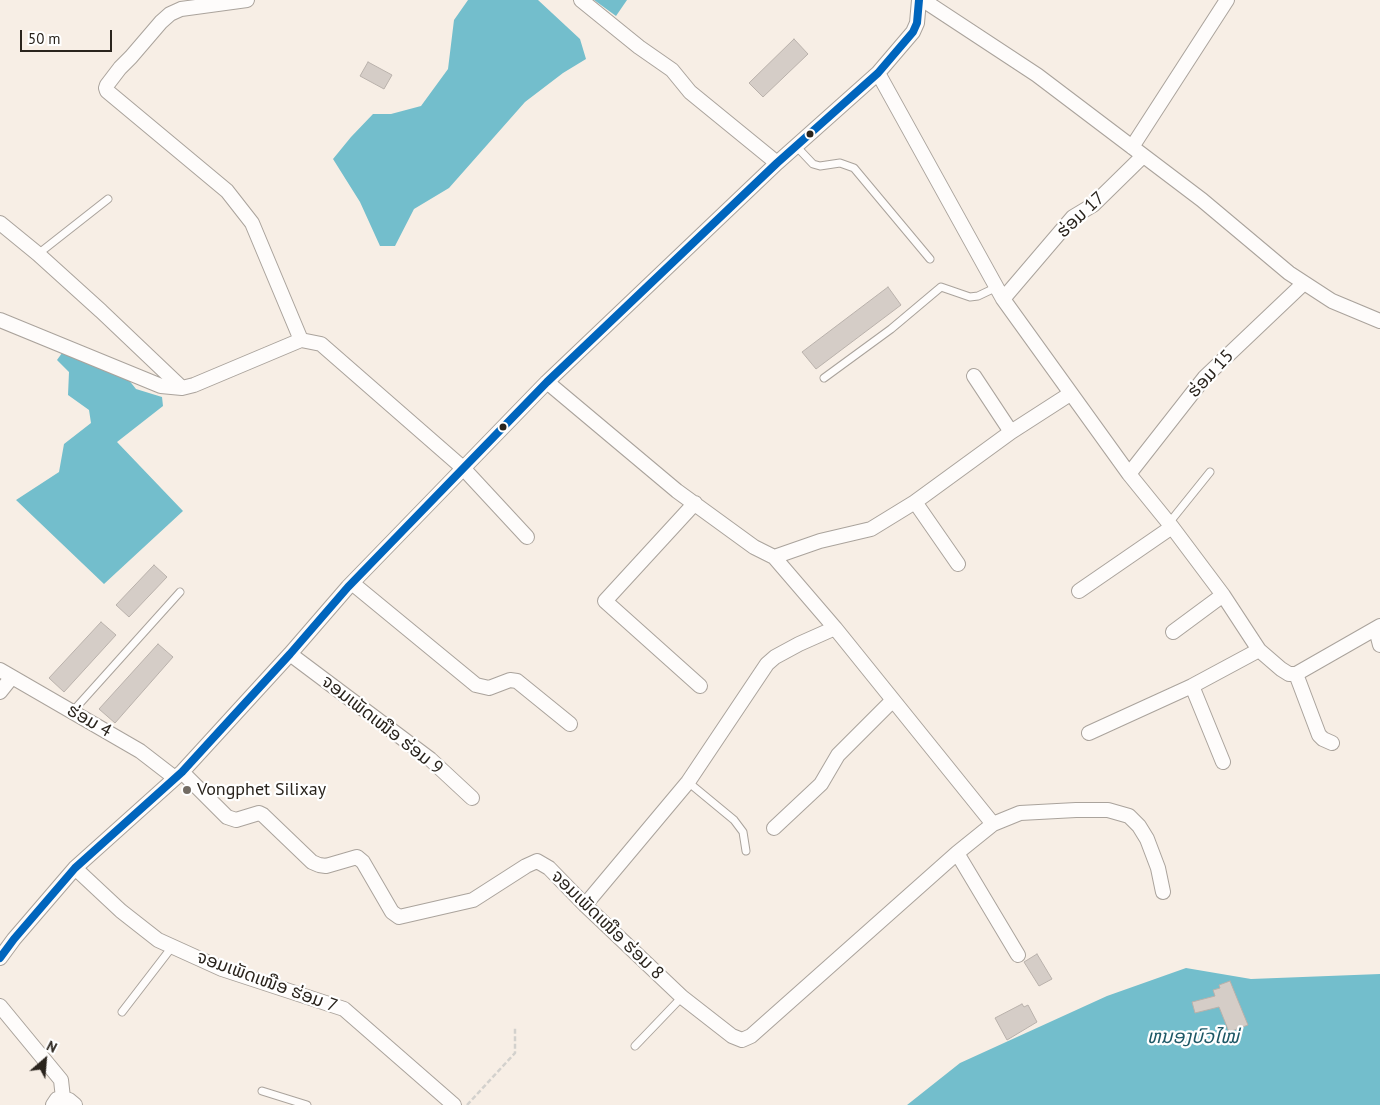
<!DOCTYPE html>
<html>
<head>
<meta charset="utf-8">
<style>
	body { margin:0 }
	#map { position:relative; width:1380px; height:1105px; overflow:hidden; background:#f7eee5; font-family:"PT Sans",sans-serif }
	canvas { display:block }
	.north { position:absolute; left:20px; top:1035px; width:50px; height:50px; -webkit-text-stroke:4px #fff; paint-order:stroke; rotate:27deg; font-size:14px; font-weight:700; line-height:20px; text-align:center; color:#2a241d }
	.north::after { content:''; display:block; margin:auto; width:18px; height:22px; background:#2a241d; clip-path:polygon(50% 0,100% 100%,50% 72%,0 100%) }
	.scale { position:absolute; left:20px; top:30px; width:92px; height:22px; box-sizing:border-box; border:2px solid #2a241d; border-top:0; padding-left:6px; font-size:15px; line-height:18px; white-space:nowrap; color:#2a241d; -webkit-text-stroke:4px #fff; paint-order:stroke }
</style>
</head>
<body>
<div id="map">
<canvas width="1380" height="1105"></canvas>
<div class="north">N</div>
<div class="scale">50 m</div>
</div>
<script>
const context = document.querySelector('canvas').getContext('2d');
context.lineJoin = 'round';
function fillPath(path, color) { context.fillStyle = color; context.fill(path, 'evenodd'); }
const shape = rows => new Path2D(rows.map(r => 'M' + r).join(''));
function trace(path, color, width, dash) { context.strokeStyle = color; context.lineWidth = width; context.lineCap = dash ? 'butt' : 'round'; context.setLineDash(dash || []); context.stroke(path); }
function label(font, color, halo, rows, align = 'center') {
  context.font = font + ' "PT Sans","Noto Sans Lao",sans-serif'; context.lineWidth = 4.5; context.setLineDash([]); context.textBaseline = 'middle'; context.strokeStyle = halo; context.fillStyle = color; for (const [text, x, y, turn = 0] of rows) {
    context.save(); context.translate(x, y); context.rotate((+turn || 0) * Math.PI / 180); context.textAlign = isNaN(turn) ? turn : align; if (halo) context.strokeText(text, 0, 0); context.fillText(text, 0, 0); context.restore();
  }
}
fillPath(shape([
	[468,0,538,0,580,39,586,59,563,73,525,102,449,188,414,209,395,246,380,246,360,202,333,159,351,137,373,114,391,114,421,106,448,69,454,20],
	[594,0,627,0,616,16],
	[67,346,124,374,136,389,162,397,163,406,117,442,183,511,104,584,16,500,59,472,64,444,91,423,89,410,68,395,69,372,57,360],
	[1186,968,1251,979,1380,974,1380,1105,907,1105,960,1063,1107,996]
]), '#73becc');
const building = shape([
	[794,39,808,54,763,97,749,83,794,39],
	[368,62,392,75,384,89,360,76,368,62],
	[888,287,901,305,816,369,802,352,888,287],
	[154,565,167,577,129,617,116,605,154,565],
	[101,622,116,635,64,692,49,678,101,622],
	[158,644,173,657,115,723,99,709,158,644],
	[1037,954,1052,979,1039,986,1024,962,1037,954],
	[1230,981,1248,1025,1229,1032,1219,1007,1195,1013,1192,1002,1215,996,1213,990,1220,988,1219,985,1230,981],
	[1022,1004,1024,1007,1028,1005,1037,1022,1007,1040,995,1018,1022,1004]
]);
fillPath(building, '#d5cdc7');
trace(building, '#b9b1ab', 1);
const service = shape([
	[796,146,813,164,820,166,840,163,854,168,930,259],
	[38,254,108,199],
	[824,378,891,329,941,287,970,297,978,296,997,287],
	[1169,523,1210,472],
	[73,711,180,592],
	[688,782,734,820,743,832,746,851],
	[122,1012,172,947],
	[635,1046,682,997],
	[262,1091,307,1105]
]);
const minor = shape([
	[247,0,181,9,170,14,161,22,131,57,120,68,107,85,106,88,107,91,227,191,252,223,301,340,321,344,463,468,527,537],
	[581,0,639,47,672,70,690,92,777,163],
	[923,0,1037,75,1202,200,1289,273,1332,301,1380,321],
	[878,73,1003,299,1129,474,1172,527,1223,595,1259,650,1281,669,1289,674,1296,674,1380,626],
	[1132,147,1227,0],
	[0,223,38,254,101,311,182,388],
	[1003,299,1073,217,1093,205,1143,156],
	[0,320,161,386,182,388,194,385,301,340],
	[974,376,1011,432],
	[547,382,677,491,754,547,774,557,835,628,993,824],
	[1129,474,1205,377,1304,283],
	[695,503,605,601,700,686],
	[774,557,820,541,871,529,915,502],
	[958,564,915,502,1011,432,1070,394],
	[352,583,476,685,489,688,510,680,517,681,570,724],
	[1079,591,1172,527],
	[1376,629,1380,645],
	[1173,632,1223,595],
	[290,654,430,759,472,798],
	[0,670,140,751,175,778],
	[1296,674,1319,735,1323,739,1332,743],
	[1192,686,1223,762],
	[0,692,12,677],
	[1089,733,1192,686,1259,650],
	[182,772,227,817,236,820,259,813,263,815,312,862,319,865,326,866,357,857,363,862,392,912,399,917,473,900,526,866,537,861,549,868,585,905,682,997,732,1036,742,1040,751,1036,957,853],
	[774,828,821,784,838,755,893,700],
	[75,868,121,911,158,940,222,969,344,1009,454,1105],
	[585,905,688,782,767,664,775,657,799,644,835,628],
	[1018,955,957,853,993,824,1020,813,1076,810,1108,810,1129,816,1139,826,1147,839,1158,868,1163,892],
	[0,958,14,939,75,868,182,772,290,654,348,587,547,382,777,163,878,73,913,32,917,23,919,0],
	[0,1006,61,1080,63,1098],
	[53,1105,57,1099,63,1098,69,1100,75,1105]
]);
trace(service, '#aaa39c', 9);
trace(minor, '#aaa39c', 16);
trace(shape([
	[467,1105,515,1053,515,1028]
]), '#d3d1cd', 2.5, [5, 2.5]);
trace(service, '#fefcfb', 7);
trace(minor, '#fefcfb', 14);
trace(shape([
	[0,958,14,939,75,868,182,772,290,654,348,587,547,382,777,163,878,73,913,32,917,23,919,0]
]), '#0065bd', 8);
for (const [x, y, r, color] of [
	[810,134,4.5,"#2a241d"],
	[503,427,4.5,"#2a241d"],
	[187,790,5,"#726b63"]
]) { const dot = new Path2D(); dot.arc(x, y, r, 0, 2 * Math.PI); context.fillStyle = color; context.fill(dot); trace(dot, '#fff', 2); }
label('18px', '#2a241d', '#fff', [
	["ຮ່ອມ 17",1081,215,-43],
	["ຮ່ອມ 15",1211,374,-47],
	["ຮ່ອມ 4",89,721,30],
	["ຈອມເພັດເໜືອ ຮ່ອມ 9",382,725,38],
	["ຈອມເພັດເໜືອ ຮ່ອມ 8",607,925,44],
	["ຈອມເພັດເໜືອ ຮ່ອມ 7",267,982,20]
]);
label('18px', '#2a241d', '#fff', [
	["Vongphet Silixay",197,790]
], 'left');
label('italic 19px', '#1d5866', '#fff', [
	["ຫນອງບົວໄໝ່",1193,1038]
]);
</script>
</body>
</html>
